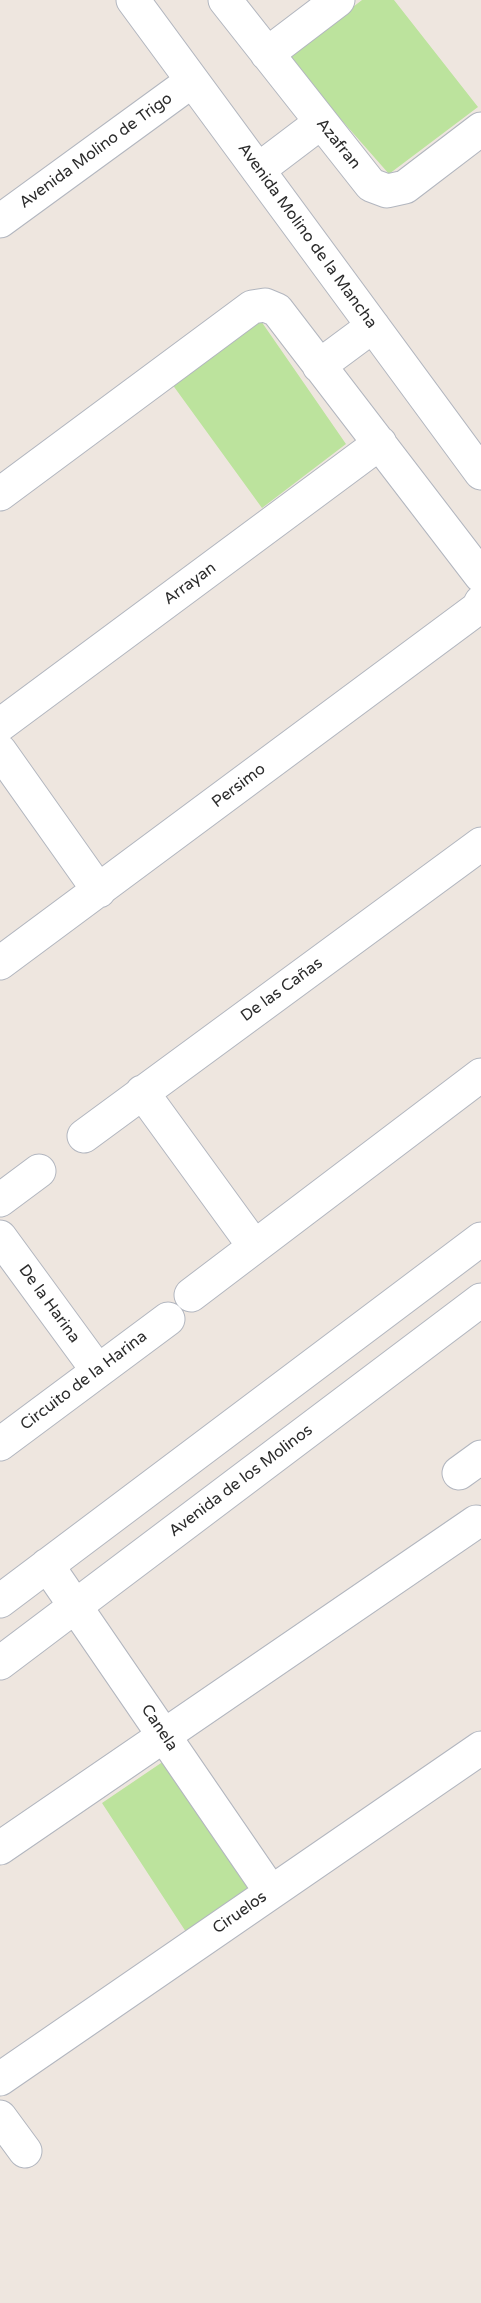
<!DOCTYPE html>
<html>
<head>
<meta charset="utf-8">
<style>
	body { margin:0 }
	canvas { display:block; background:#eee6df }
</style>
</head>
<body>
<canvas width="481" height="2303"></canvas>
<script>
const context = document.querySelector('canvas').getContext('2d');
context.lineJoin = 'round';
function fillPath(path, color) { context.fillStyle = color; context.fill(path, 'evenodd'); }
const shape = rows => new Path2D(rows.map(r => 'M' + r).join(''));
function trace(path, color, width, dash) { context.strokeStyle = color; context.lineWidth = width; context.lineCap = dash ? 'butt' : 'round'; context.setLineDash(dash || []); context.stroke(path); }
function label(font, color, halo, rows, align = 'center') {
  context.font = font + ' "Varela Round",sans-serif'; context.lineWidth = 5; context.setLineDash([]); context.textBaseline = 'middle'; context.strokeStyle = halo; context.fillStyle = color; for (const [text, x, y, turn = 0] of rows) {
    context.save(); context.translate(x, y); context.rotate((+turn || 0) * Math.PI / 180); context.textAlign = isNaN(turn) ? turn : align; if (halo) context.strokeText(text, 0, 0); context.fillText(text, 0, 0); context.restore();
  }
}
fillPath(shape([
	[362,0,394,0,478,107,389,174,287,58],
	[261,321,346,444,262,508,172,384],
	[164,1761,250,1887,186,1932,102,1803]
]), '#bce39d');
const minor = shape([
	[133,0,481,473],
	[225,0,371,185,387,191,405,187,481,129],
	[267,54,338,0],
	[258,170,320,123],
	[0,221,192,81],
	[319,366,373,326],
	[0,494,252,307,265,305,277,310,481,576],
	[0,725,380,443],
	[0,751,99,891],
	[0,963,478,608,481,602],
	[142,1092,254,1246],
	[84,1136,481,844],
	[0,1200,39,1171],
	[0,1237,98,1371],
	[191,1295,481,1075],
	[0,1444,168,1319],
	[459,1473,481,1457],
	[47,1565,271,1892],
	[0,1601,481,1239],
	[0,1663,481,1300],
	[0,1848,476,1522],
	[0,2079,481,1748],
	[0,2117,25,2151]
]);
trace(minor, '#b2b6bf', 35);
trace(minor, '#fff', 33);
label('16px', '#2c2c2c', '#fff', [
	["Azafran",338,144,51],
	["Avenida Molino de Trigo",96,151,-36],
	["Avenida Molino de la Mancha",307,236,54],
	["Arrayan",190,584,-36],
	["Persimo",239,786,-37],
	["De las Cañas",282,990,-36],
	["De la Harina",49,1304,54],
	["Circuito de la Harina",84,1381,-37],
	["Avenida de los Molinos",241,1481,-37],
	["Canela",159,1728,56],
	["Ciruelos",240,1913,-35]
]);
</script>
</body>
</html>
